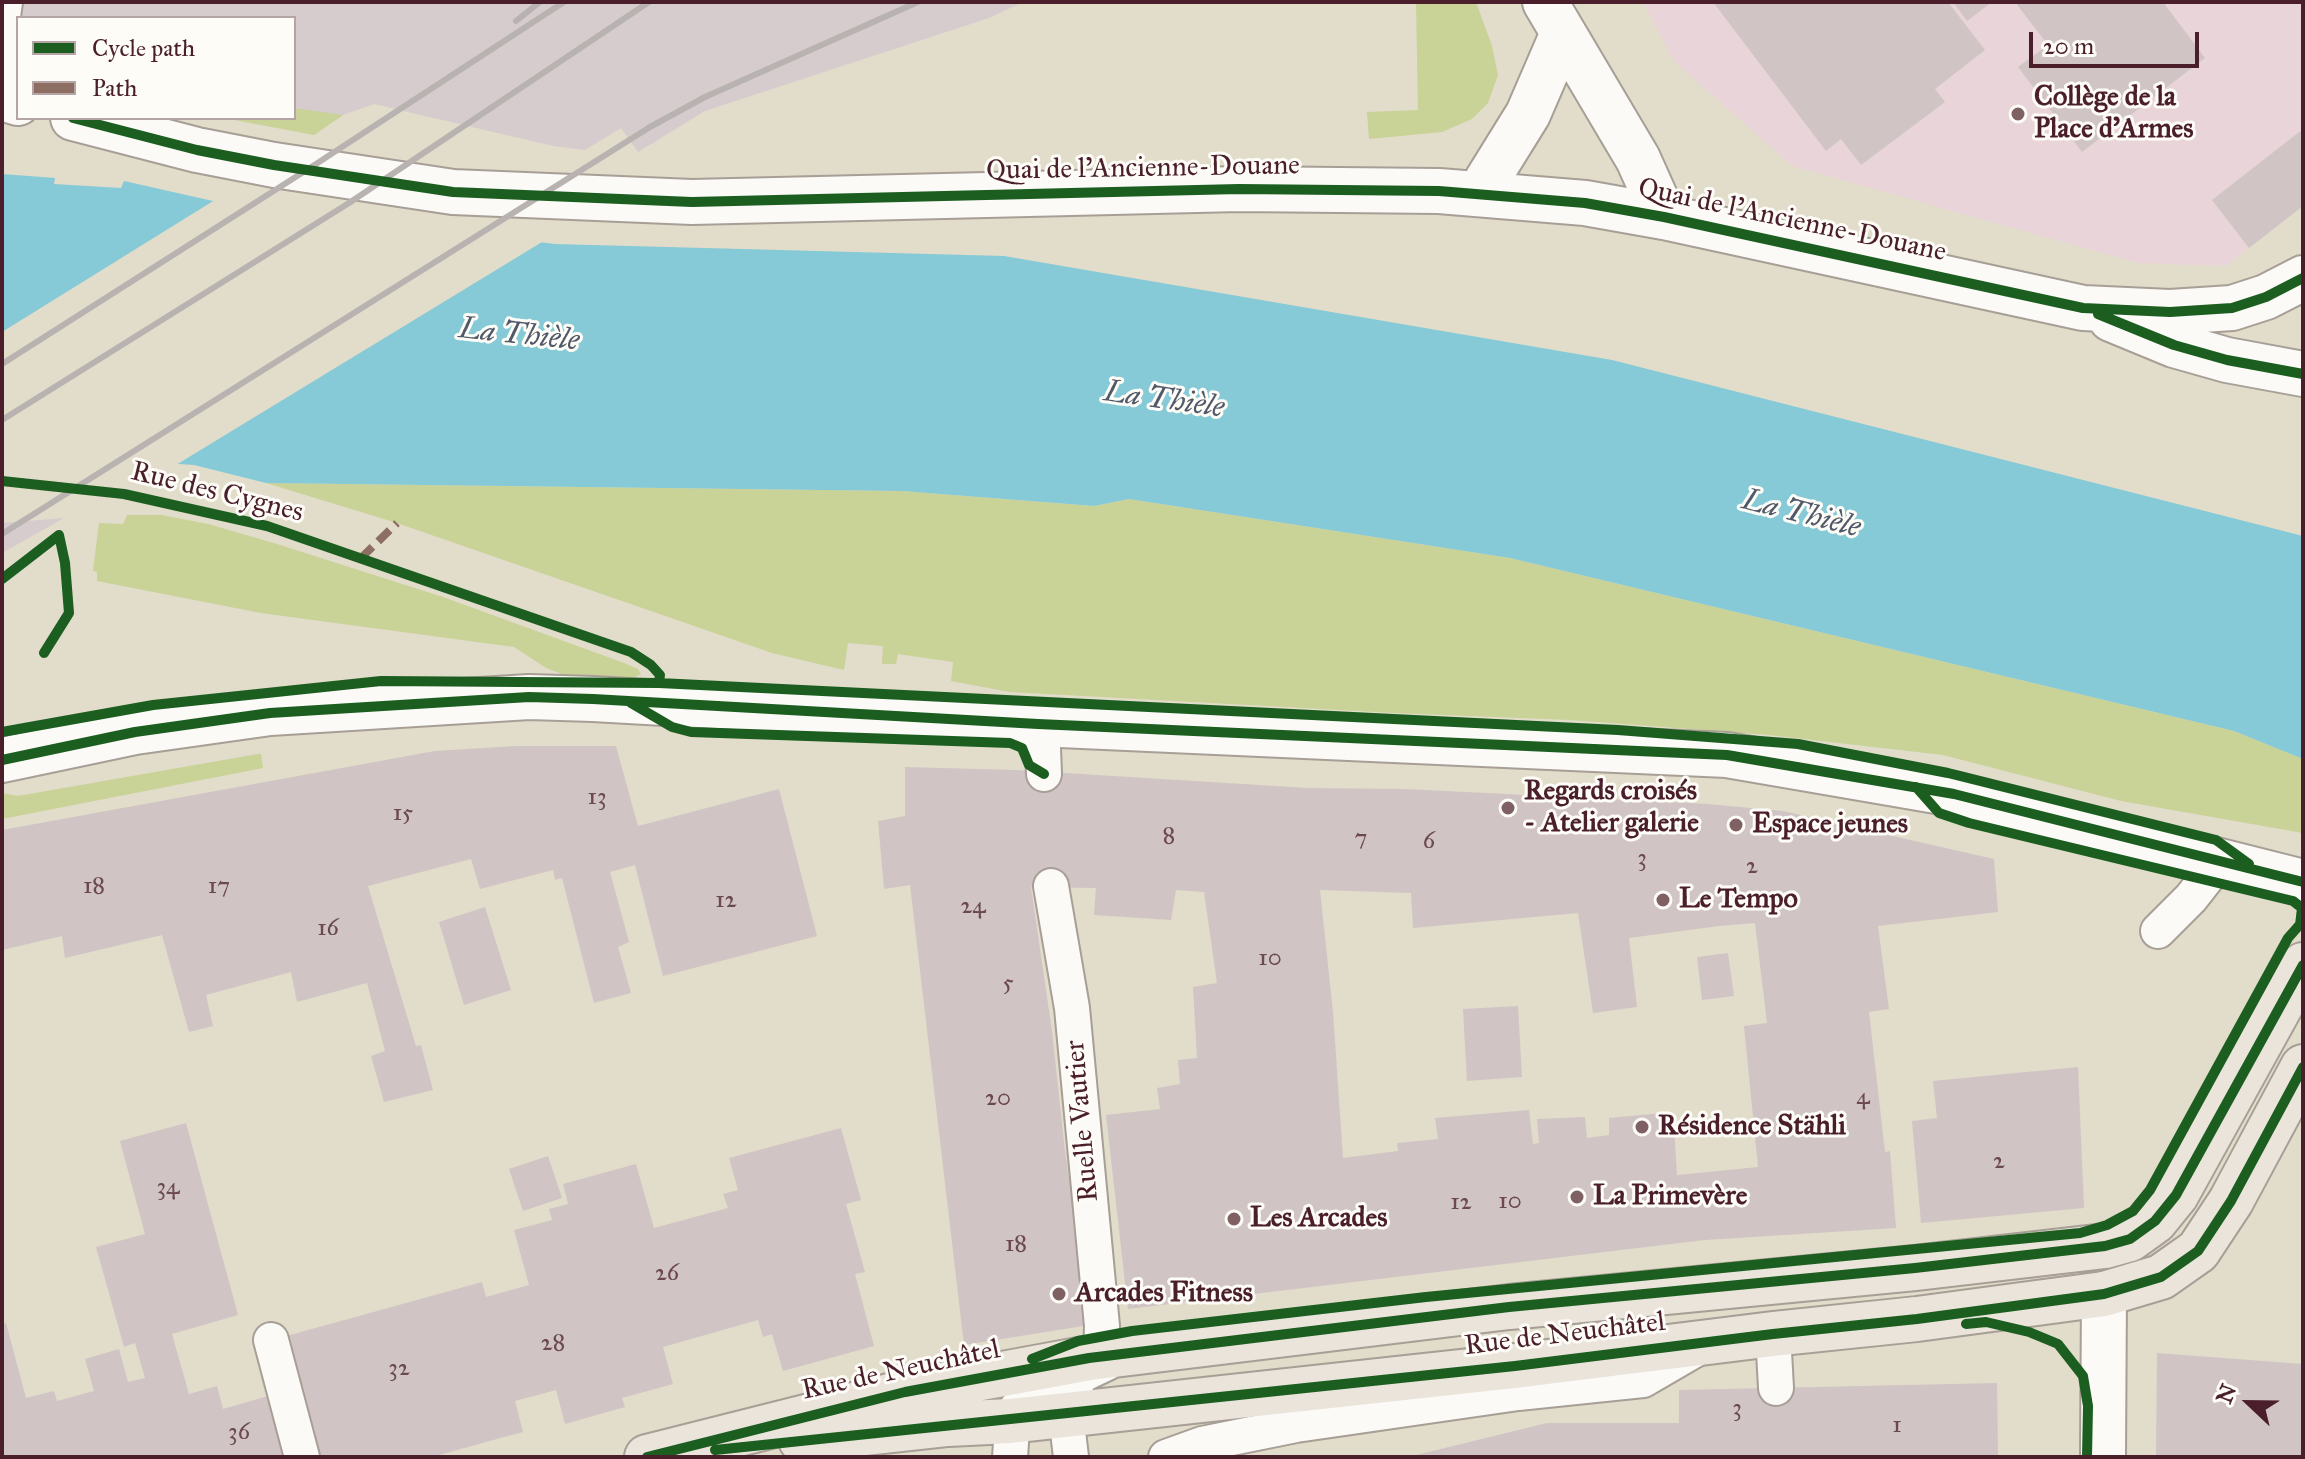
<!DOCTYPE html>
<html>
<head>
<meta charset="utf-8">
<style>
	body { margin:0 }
	#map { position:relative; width:2305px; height:1459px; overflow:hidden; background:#e2dcca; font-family:"IM FELL Great Primer",serif }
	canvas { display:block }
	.frame { position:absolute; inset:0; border:4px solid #4a1f2b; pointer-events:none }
	.legend { position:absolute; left:16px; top:16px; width:280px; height:104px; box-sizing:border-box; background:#fdfcf7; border:2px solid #b5a4a5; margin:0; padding:10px 14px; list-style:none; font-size:24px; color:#4a1f2b }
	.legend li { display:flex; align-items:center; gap:16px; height:40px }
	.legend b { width:40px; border:2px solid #b5a4a5 }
	.north { position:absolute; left:2209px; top:1363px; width:80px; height:80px; -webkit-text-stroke:6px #fdfcf7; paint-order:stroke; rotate:292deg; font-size:22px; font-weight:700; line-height:32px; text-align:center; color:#4a1f2b }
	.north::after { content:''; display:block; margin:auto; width:28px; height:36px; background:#4a1f2b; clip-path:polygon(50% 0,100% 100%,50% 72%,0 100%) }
	.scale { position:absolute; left:2029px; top:32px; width:170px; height:36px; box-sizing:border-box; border:4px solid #4a1f2b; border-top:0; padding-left:10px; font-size:24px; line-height:28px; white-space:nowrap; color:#4a1f2b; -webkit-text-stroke:6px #fdfcf7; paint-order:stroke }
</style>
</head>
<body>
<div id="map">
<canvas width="2305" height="1459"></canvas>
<div class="frame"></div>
<ul class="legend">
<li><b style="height:10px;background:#1b5e20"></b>Cycle path</li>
<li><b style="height:10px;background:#8d6e63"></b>Path</li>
</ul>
<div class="north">N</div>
<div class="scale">20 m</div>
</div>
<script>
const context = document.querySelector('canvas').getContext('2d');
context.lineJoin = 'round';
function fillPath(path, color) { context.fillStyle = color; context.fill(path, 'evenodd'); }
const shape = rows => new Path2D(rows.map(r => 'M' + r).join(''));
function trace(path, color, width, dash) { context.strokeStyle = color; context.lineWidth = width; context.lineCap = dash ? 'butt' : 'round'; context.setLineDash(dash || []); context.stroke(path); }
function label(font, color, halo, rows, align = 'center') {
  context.font = font + ' "IM FELL Great Primer",serif'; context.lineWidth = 6; context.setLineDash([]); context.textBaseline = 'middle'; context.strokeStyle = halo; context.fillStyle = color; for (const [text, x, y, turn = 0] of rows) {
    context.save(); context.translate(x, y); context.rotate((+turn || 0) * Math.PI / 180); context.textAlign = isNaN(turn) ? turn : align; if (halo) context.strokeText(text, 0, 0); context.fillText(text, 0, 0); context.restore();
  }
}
fillPath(shape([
	[1643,2,2303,2,2303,206,2226,266,2138,263,1792,166,1674,61]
]), '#e9d5d9');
fillPath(shape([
	[2,2,1023,2,989,18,705,111,638,152,621,128,585,150,553,146,374,104,343,115,314,135,294,118,294,18,18,18],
	[64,518,2,553,2,523]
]), '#d6ccce');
fillPath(shape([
	[1416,2,1476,2,1492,46,1498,75,1488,103,1472,119,1442,132,1369,139,1367,112,1418,110],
	[294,108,343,115,314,135,224,118,294,118],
	[266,483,902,491,1094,506,1129,499,1510,558,2234,731,2303,759,2303,833,2121,801,1943,755,1769,735,1570,720,1394,713,1010,692,951,681,953,662,898,654,896,664,882,664,883,646,848,643,844,670,772,653,397,523],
	[127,515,161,515,208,524,277,544,443,597,624,663,638,669,641,674,633,678,567,676,546,668,514,647,261,613,97,581,97,572,93,571,99,523,123,524],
	[258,754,261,754,263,768,2,819,2,793,18,796]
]), '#c9d297');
fillPath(shape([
	[2,174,55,178,54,184,121,188,124,181,213,201,555,244,1004,256,1612,360,2303,536,2303,759,2234,731,1510,558,1129,499,1094,506,902,491,266,483,194,465,2,452]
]), '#85cad6');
fillPath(shape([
	[218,198,547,239,171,468,2,456,2,332]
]), '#e2dcca');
fillPath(shape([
	[1713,2,1948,2,1985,50,1935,89,1945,102,1861,165,1841,139,1826,151],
	[1953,2,1992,2,1967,21],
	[2015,2,2163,2,2205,58,2082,152,2018,67,2048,45],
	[2303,129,2303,206,2249,248,2212,200],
	[516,746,616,746,638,826,779,789,817,936,663,976,635,865,610,872,629,942,618,947,631,993,594,1003,562,878,555,880,553,870,480,889,471,859,368,886,416,1046,421,1045,433,1090,384,1102,371,1056,385,1051,367,983,297,1002,291,972,206,995,213,1026,189,1032,162,935,65,958,62,936,2,950,2,830,435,751],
	[905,767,1016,770,1308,788,1405,789,1708,804,1783,811,1994,859,1998,912,1878,926,1889,1009,1869,1012,1885,1152,1890,1151,1896,1228,1705,1240,1128,1309,1106,1115,1160,1109,1157,1088,1180,1084,1178,1060,1197,1058,1193,987,1217,983,1204,892,1176,890,1171,920,1094,915,1096,888,1031,887,1052,1031,1065,1151,1090,1325,964,1345,910,885,884,889,878,821,905,816],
	[1320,890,1411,893,1413,928,1578,913,1593,1013,1637,1007,1629,938,1719,926,1755,923,1767,1023,1744,1026,1758,1167,1677,1175,1673,1112,1609,1118,1609,1135,1587,1138,1585,1117,1537,1119,1539,1143,1533,1144,1529,1110,1435,1118,1438,1139,1397,1143,1398,1151,1343,1158,1333,1012],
	[485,907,511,990,464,1005,439,922],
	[1728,953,1734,996,1702,1000,1697,957],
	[1518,1006,1522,1077,1467,1081,1463,1009],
	[2078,1067,2084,1208,1921,1223,1912,1121,1937,1118,1933,1081],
	[186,1123,238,1315,172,1334,189,1394,217,1386,223,1409,268,1396,285,1457,2,1457,2,1324,6,1323,26,1398,54,1391,57,1401,94,1391,85,1359,119,1349,128,1382,145,1378,135,1343,124,1347,96,1247,145,1234,120,1141],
	[841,1128,861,1200,846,1204,865,1272,855,1274,874,1346,783,1371,772,1334,763,1337,758,1320,663,1347,673,1384,622,1398,625,1407,565,1424,556,1390,515,1401,523,1432,504,1437,432,1457,316,1457,283,1337,482,1282,486,1297,529,1285,514,1230,552,1220,549,1209,568,1204,563,1184,636,1164,654,1228,728,1208,723,1194,738,1190,729,1158],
	[548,1156,562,1198,523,1211,509,1169],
	[2157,1353,2303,1364,2303,1457,2156,1457],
	[1997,1383,1998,1457,1408,1457,1547,1423,1679,1423,1679,1390]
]), '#d0c5c4');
const service = shape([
	[5,2,3,16,6,39,18,76],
	[1038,724,1043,748,1044,774],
	[1051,886,1072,1008,1102,1326,1101,1356],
	[2158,931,2191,898,2220,861],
	[1773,1334,1776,1388],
	[271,1340,302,1457],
	[1010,1457,1013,1413,1032,1388,1051,1374,1066,1368],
	[1071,1457,1066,1415,1069,1394,1082,1375,1107,1363],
	[1166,1457,1202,1444,1296,1425,1518,1393,1643,1380,1698,1348]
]);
const minor = shape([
	[1545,2,1638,159,1664,217],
	[2,98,18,103],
	[73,118,197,150,274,165,453,192,692,202,1239,189,1439,191,1585,203,1664,217,2083,308,2170,312,2232,308,2266,297,2303,278],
	[1479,193,1528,114,1563,33],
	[2111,319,2174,345,2227,360,2303,374],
	[2,760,135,732,270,713,529,697,593,699,1038,724,1727,755,1954,794,2303,882],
	[2103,1457,2104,1294]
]);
const primary = shape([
	[801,1440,948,1424,1010,1421,1515,1366,1773,1334,1917,1319,2104,1294,2161,1277,2198,1251,2231,1201,2303,1067],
	[647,1457,905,1392,1089,1358,1509,1307,1915,1268,2105,1246,2130,1239,2155,1221,2176,1195,2303,965]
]);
trace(service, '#a79e96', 38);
trace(minor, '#a79e96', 48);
trace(primary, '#a79e96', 48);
trace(service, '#fbfaf7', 34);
trace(minor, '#fbfaf7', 44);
trace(primary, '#ebe4db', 44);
trace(shape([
	[516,21,540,2],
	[2,364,316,164,564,2],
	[2,420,349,203,649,2],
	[2,534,650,127,705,97,918,2]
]), '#b8b2b1', 6);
trace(shape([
	[361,558,397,523]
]), '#8d6e63', 8, [16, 8]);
trace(shape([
	[73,118,197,150,274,165,453,192,692,202,1239,189,1439,191,1585,203,1664,217,2083,308,2170,312,2232,308,2266,297,2303,278],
	[2098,314,2174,345,2227,360,2303,374],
	[2,481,124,494,267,526,631,652,651,665,660,675,659,683,381,681,153,705,2,732],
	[2,579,59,535,65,563,69,613,44,653],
	[659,683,1618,730,1798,744,1948,773,2216,840,2249,864],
	[631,703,672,727,691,732,1010,743,1022,748,1029,765,1044,774],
	[2,760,135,732,270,713,529,697,593,699,1038,724,1727,755,1954,794,2303,882],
	[1916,787,1939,813,1969,823,2293,901,2302,908,2300,925],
	[1966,1324,1986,1322,2029,1332,2058,1344,2083,1376,2088,1406,2087,1457],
	[1032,1359,1078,1341,1132,1331,1426,1297,2080,1233,2107,1225,2133,1211,2150,1190,2288,938,2303,921],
	[715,1450,1515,1366,1773,1334,1917,1319,2104,1294,2161,1277,2198,1251,2231,1201,2303,1067],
	[647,1457,905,1392,1089,1358,1509,1307,1915,1268,2105,1246,2130,1239,2155,1221,2176,1195,2303,965]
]), '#1b5e20', 10);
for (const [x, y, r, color] of [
	[2018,114,8,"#7f6163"],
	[1508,808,8,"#7f6163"],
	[1736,825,8,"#7f6163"],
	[1663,900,8,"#7f6163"],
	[1642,1127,8,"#7f6163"],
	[1577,1197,8,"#7f6163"],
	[1234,1219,8,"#7f6163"],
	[1059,1294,8,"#7f6163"]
]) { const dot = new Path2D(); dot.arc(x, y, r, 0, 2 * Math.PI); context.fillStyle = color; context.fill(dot); trace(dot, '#fdfcf7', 3); }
label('24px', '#6c4851', null, [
	["13",597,798],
	["15",403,814],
	["8",1169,837],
	["7",1361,839],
	["6",1429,842],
	["3",1642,859],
	["2",1752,867],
	["18",94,887],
	["17",219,887],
	["12",726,901],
	["24",973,907],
	["16",328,929],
	["10",1270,959],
	["5",1008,984],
	["4",1863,1098],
	["20",998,1099],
	["2",1999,1162],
	["34",168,1188],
	["10",1510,1202],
	["12",1461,1203],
	["18",1016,1245],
	["26",667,1274],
	["28",553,1344],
	["32",399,1369],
	["3",1737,1409],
	["1",1897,1426],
	["36",239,1433]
]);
label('bold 28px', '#4a1f2b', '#fdfcf7', [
	["Collège de la",2034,98],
	["Place d'Armes",2034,130],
	["Regards croisés",1524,792],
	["- Atelier galerie",1524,824],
	["Espace jeunes",1752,825],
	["Le Tempo",1679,900],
	["Résidence Stähli",1658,1127],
	["La Primevère",1593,1197],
	["Les Arcades",1250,1219],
	["Arcades Fitness",1075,1294]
], 'left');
label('28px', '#4a1f2b', '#fdfcf7', [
	["Quai de l'Ancienne-Douane",1143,169,-1],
	["Quai de l'Ancienne-Douane",1792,221,12],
	["Rue des Cygnes",217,493,14],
	["Ruelle Vautier",1083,1121,-95],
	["Rue de Neuchâtel",1565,1335,-7],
	["Rue de Neuchâtel",901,1371,-12]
]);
label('italic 30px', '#515869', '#fdfcf7', [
	["La Thièle",519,336,6],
	["La Thièle",1164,401,8],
	["La Thièle",1801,515,14]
]);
</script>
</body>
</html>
